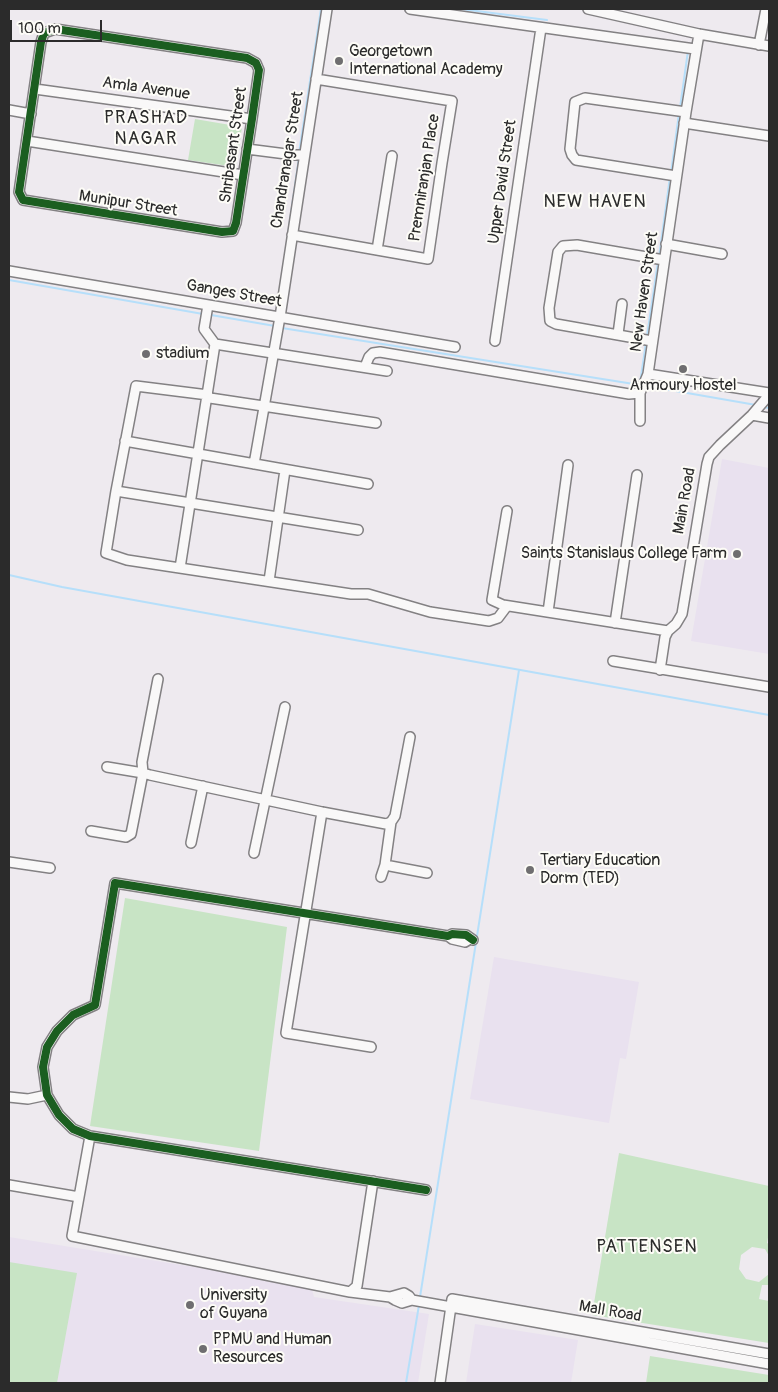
<!DOCTYPE html>
<html>
<head>
<meta charset="utf-8">
<style>
	body { margin:0 }
	#map { position:relative; width:778px; height:1392px; overflow:hidden; background:#eeeaef; font-family:Pangolin,sans-serif }
	canvas { display:block }
	.frame { position:absolute; inset:0; border:10px solid #2b2b2b; pointer-events:none }
	.scale { position:absolute; left:10px; top:20px; width:92px; height:22px; box-sizing:border-box; border:2px solid #2b2b2b; border-top:0; padding-left:6px; font-size:15px; line-height:18px; white-space:nowrap; color:#2b2b2b; -webkit-text-stroke:4px #fdfcf7; paint-order:stroke }
</style>
</head>
<body>
<div id="map">
<canvas width="778" height="1392"></canvas>
<div class="frame"></div>
<div class="scale">100 m</div>
</div>
<script>
const context = document.querySelector('canvas').getContext('2d');
context.lineJoin = 'round';
function fillPath(path, color) { context.fillStyle = color; context.fill(path, 'evenodd'); }
const shape = rows => new Path2D(rows.map(r => 'M' + r).join(''));
function trace(path, color, width, dash) { context.strokeStyle = color; context.lineWidth = width; context.lineCap = dash ? 'butt' : 'round'; context.setLineDash(dash || []); context.stroke(path); }
function label(font, color, halo, rows, align = 'center') {
  context.font = font + ' Pangolin,sans-serif'; context.lineWidth = 4; context.setLineDash([]); context.textBaseline = 'middle'; context.strokeStyle = halo; context.fillStyle = color; for (const [text, x, y, turn = 0] of rows) {
    context.save(); context.translate(x, y); context.rotate((+turn || 0) * Math.PI / 180); context.textAlign = isNaN(turn) ? turn : align; if (halo) context.strokeText(text, 0, 0); context.fillText(text, 0, 0); context.restore();
  }
}
fillPath(shape([
	[722,459,769,468,769,654,691,641],
	[494,957,639,982,626,1059,620,1058,609,1123,470,1099],
	[9,1237,311,1286,314,1297,429,1314,418,1383,9,1383],
	[475,1324,578,1340,571,1383,466,1383]
]), '#e9e1ef');
fillPath(shape([
	[195,119,242,127,236,167,188,160],
	[125,898,287,927,259,1151,90,1126],
	[619,1153,769,1186,769,1232,767,1243,769,1244,769,1256,765,1249,752,1247,741,1255,739,1269,746,1279,759,1282,769,1274,769,1285,762,1285,759,1299,769,1301,769,1343,592,1315],
	[9,1262,77,1273,57,1383,9,1383],
	[650,1356,769,1375,769,1383,646,1383]
]), '#c8e4c5');
trace(shape([
	[461,9,547,20],
	[680,108,688,51],
	[299,153,321,9],
	[671,173,679,113],
	[659,257,670,177],
	[9,280,203,314],
	[278,304,299,158],
	[211,315,275,326],
	[282,328,640,385],
	[647,336,658,262],
	[640,383,646,343],
	[647,386,756,405],
	[763,407,769,408],
	[9,575,62,587,769,715],
	[420,1297,519,670],
	[406,1383,419,1305]
]), '#b6dffa', 2);
const minor = shape([
	[410,9,695,49],
	[588,9,699,34,769,46],
	[55,29,247,58,256,63,259,70,252,119,236,223,233,231,222,232,23,200,19,192,41,42,44,33,55,29],
	[759,45,766,9],
	[35,89,252,119],
	[9,110,31,114],
	[684,123,769,136],
	[27,141,243,175],
	[247,149,294,155,304,155],
	[676,176,576,160,572,155,570,149,575,102,585,98,686,112],
	[292,235,428,259,442,163,452,101,316,79],
	[666,244,722,254],
	[377,250,392,156],
	[9,271,455,347],
	[208,305,204,329,215,344,387,371],
	[618,334,622,304],
	[495,341,541,28],
	[652,341,556,324,550,321,549,308,558,252,563,246,577,245,664,260],
	[365,367,369,357,373,353,380,352,629,394,640,393,648,374,686,112,699,34],
	[648,374,769,393],
	[640,393,640,421],
	[208,395,136,386,116,491,106,553,127,560,351,594,368,594,430,612,489,621,498,618,507,606],
	[208,396,210,398,376,423],
	[752,415,769,418],
	[125,441,368,484],
	[254,464,280,317,327,9],
	[116,491,358,530],
	[507,511,492,600,503,605,668,631],
	[180,568,215,344],
	[269,581,285,470],
	[548,612,568,465],
	[615,623,637,475],
	[613,661,769,687],
	[660,670,665,637,668,631,676,624,682,614,707,464,709,457,720,445,752,415,769,395],
	[158,679,142,762,143,773,150,775,322,812,386,824,391,822,395,816,410,737],
	[322,812,286,1033,371,1047],
	[91,831,126,837,131,834,143,773,107,767],
	[191,843,203,786],
	[254,853,285,707],
	[9,862,50,868],
	[385,865,427,873],
	[381,877,385,865,391,822],
	[448,936,452,939,465,942,470,939],
	[9,1097,28,1099,47,1095],
	[90,1136,72,1236,350,1292,357,1286,373,1181],
	[9,1185,79,1197],
	[426,1190,90,1136,73,1129,59,1115,47,1095,43,1067,47,1047,57,1031,73,1015,95,1005,115,883,448,936,452,934,466,935,473,940],
	[350,1292,390,1297,395,1300,402,1303,412,1300,769,1364],
	[390,1297,404,1293,409,1296,412,1300],
	[440,1383,452,1299,769,1354]
]);
trace(minor, '#838183', 12);
trace(minor, '#f9f8f8', 9);
trace(shape([
	[55,29,247,58,256,63,259,70,252,119,236,223,233,231,222,232,23,200,19,192,41,42,44,33,55,29],
	[426,1190,90,1136,73,1129,59,1115,47,1095,43,1067,47,1047,57,1031,73,1015,95,1005,115,883,448,936,452,934,466,935,473,940]
]), '#1b5e20', 8);
for (const [x, y, r, color] of [
	[339,61,5,"#6f6e70"],
	[146,354,5,"#6f6e70"],
	[683,369,5,"#6f6e70"],
	[737,554,5,"#6f6e70"],
	[530,870,5,"#6f6e70"],
	[190,1305,5,"#6f6e70"],
	[203,1349,5,"#6f6e70"]
]) { const dot = new Path2D(); dot.arc(x, y, r, 0, 2 * Math.PI); context.fillStyle = color; context.fill(dot); trace(dot, '#fdfcf7', 2); }
label('16px', '#2b2b2b', '#fdfcf7', [
	["Georgetown",349,52],
	["International Academy",349,70],
	["stadium",156,354],
	["Armoury Hostel",683,386,"center"],
	["Saints Stanislaus College Farm",727,554,"right"],
	["Tertiary Education",540,861],
	["Dorm (TED)",540,879],
	["University",200,1296],
	["of Guyana",200,1314],
	["PPMU and Human",213,1340],
	["Resources",213,1358]
], 'left');
label('16px', '#2b2b2b', '#fdfcf7', [
	["Amla Avenue",146,89,8],
	["Shribasant Street",234,145,-82],
	["Chandranagar Street",288,160,-81],
	["Premniranjan Place",425,178,-81],
	["Upper David Street",503,182,-82],
	["Munipur Street",128,204,9],
	["New Haven Street",645,292,-82],
	["Ganges Street",234,294,10],
	["Main Road",685,501,-80],
	["Mall Road",610,1312,10]
]);
context.letterSpacing = '1px';
label('18px', '#2b2b2b', '#fdfcf7', [
	["PRASHAD",146,118],
	["NAGAR",146,139],
	["NEW HAVEN",595,202],
	["PATTENSEN",647,1247]
]);
context.letterSpacing = '0px';
</script>
</body>
</html>
